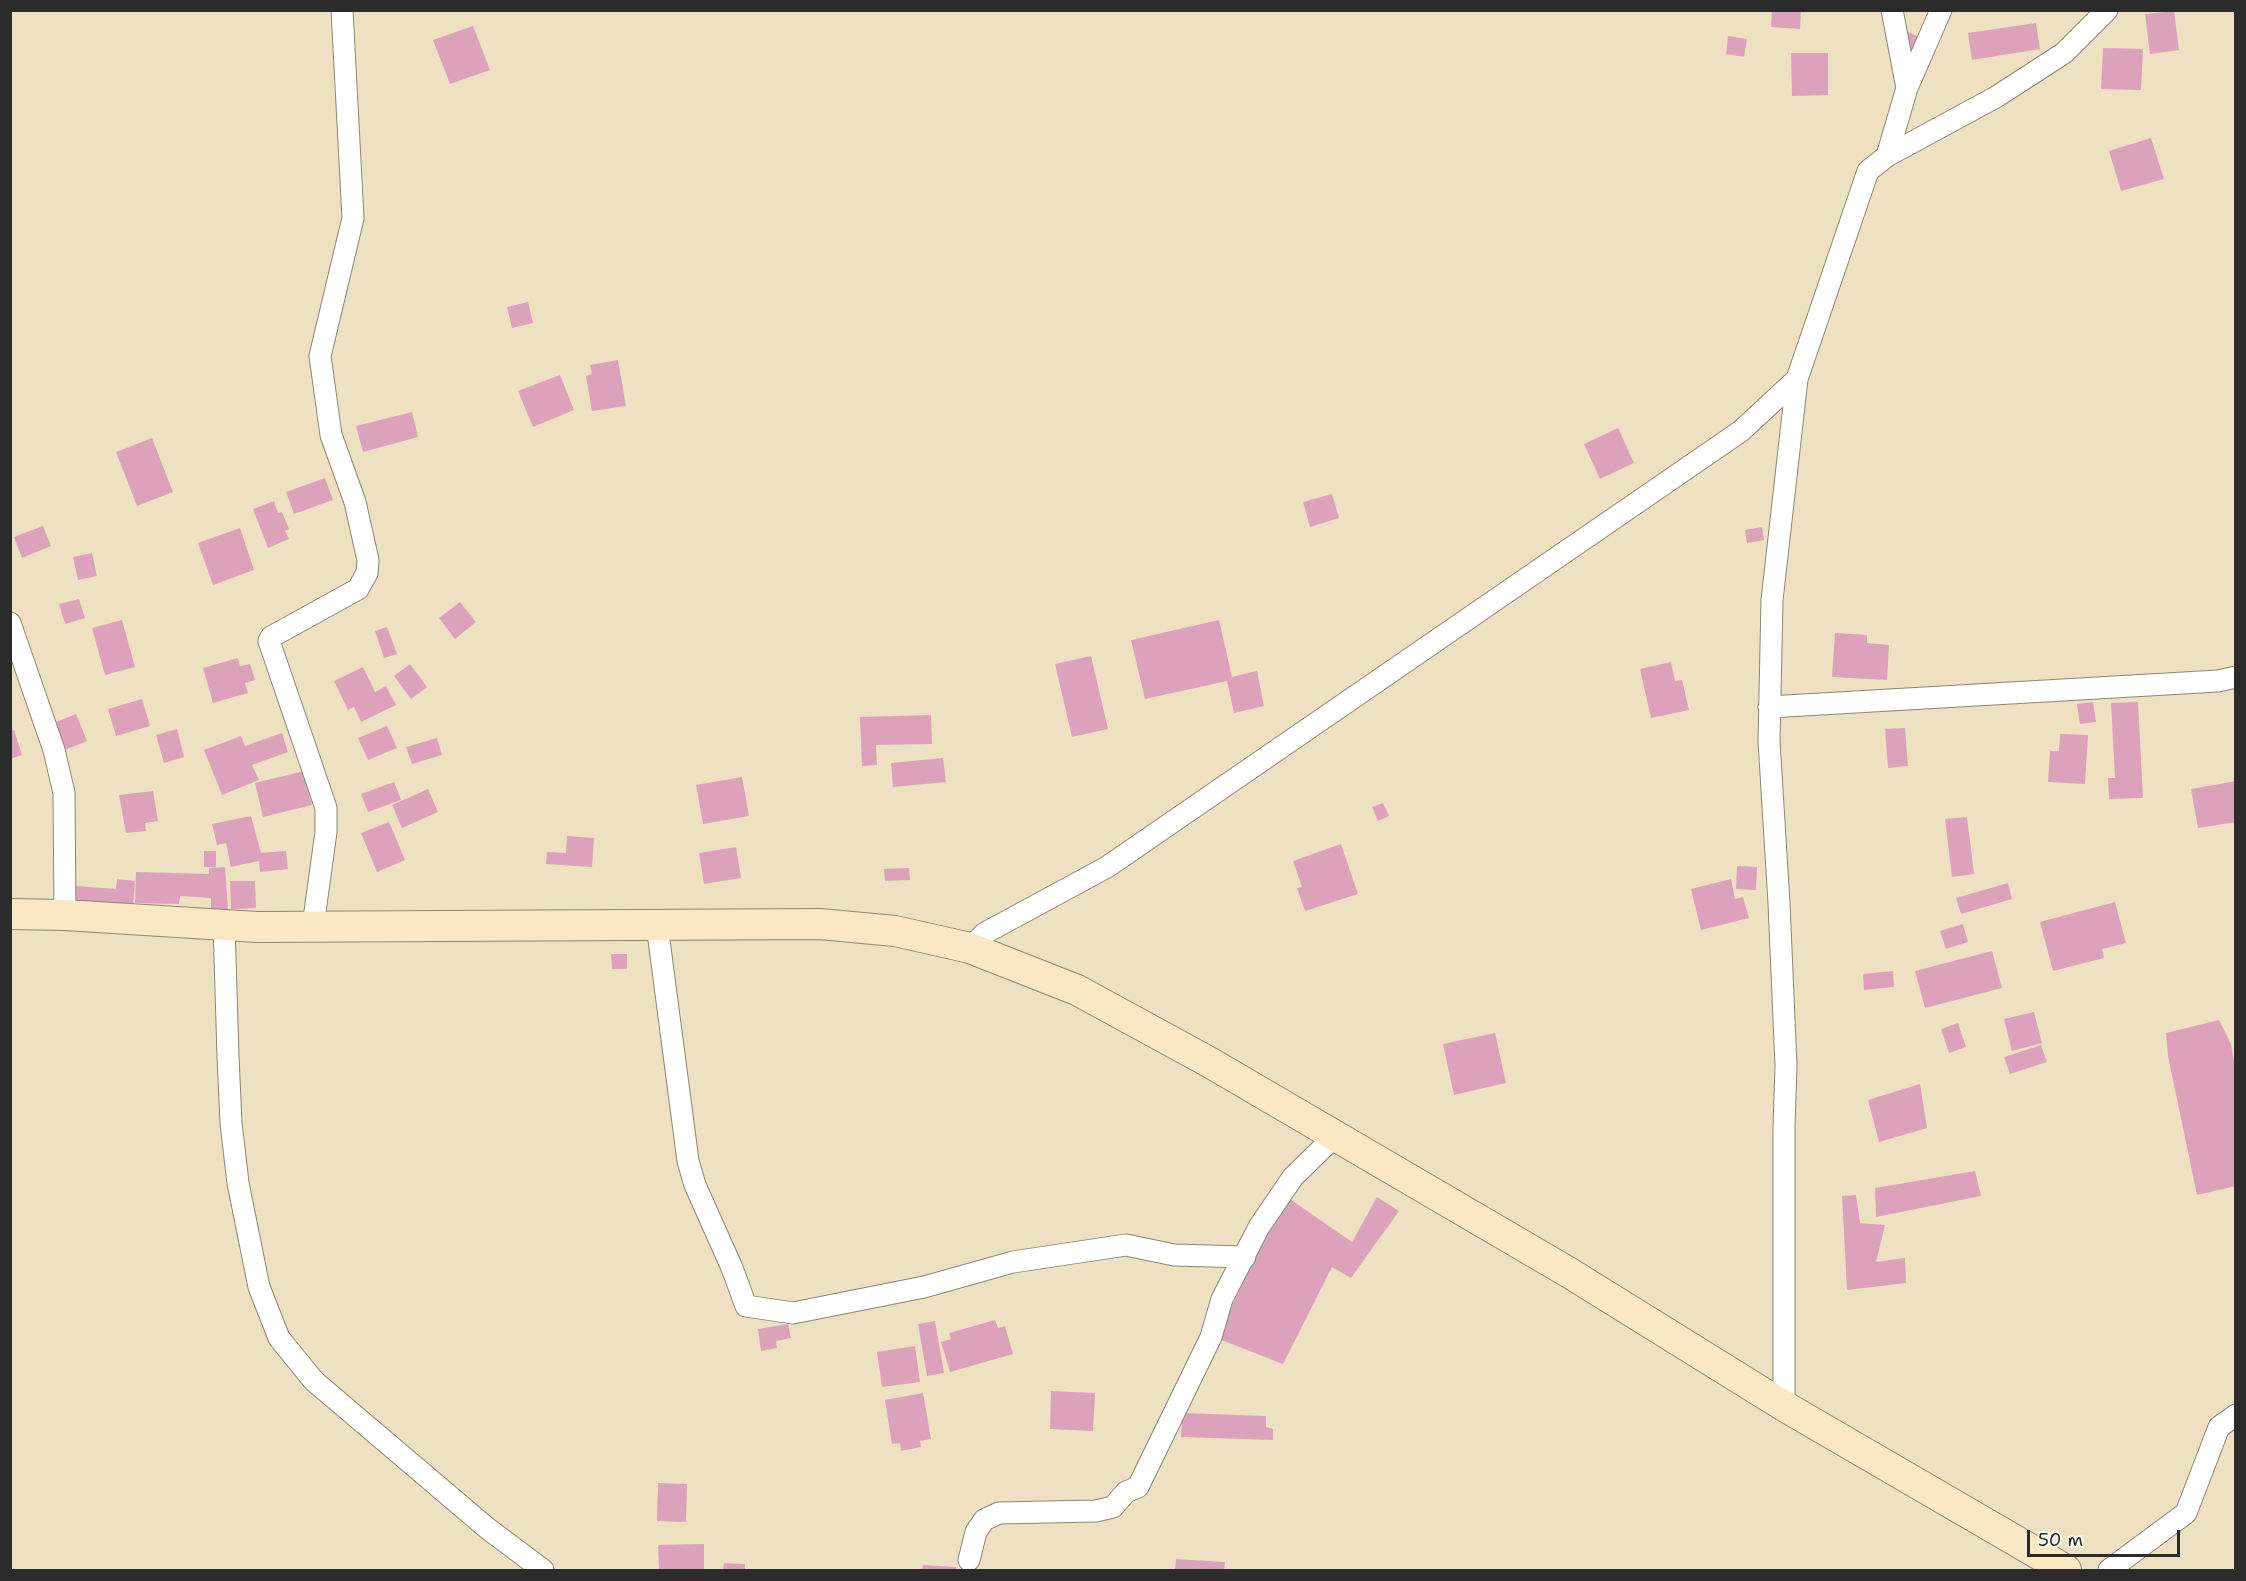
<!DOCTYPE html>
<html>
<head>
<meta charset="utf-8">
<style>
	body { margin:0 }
	#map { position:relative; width:2246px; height:1581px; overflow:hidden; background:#eee1c1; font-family:"Shantell Sans",sans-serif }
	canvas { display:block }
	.frame { position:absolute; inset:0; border:12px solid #2b2b2b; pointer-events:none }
	.scale { position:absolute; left:2027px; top:1530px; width:153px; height:27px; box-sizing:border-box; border:3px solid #2b2b2b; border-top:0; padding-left:8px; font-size:18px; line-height:21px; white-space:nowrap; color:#2b2b2b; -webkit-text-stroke:4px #fbf7ec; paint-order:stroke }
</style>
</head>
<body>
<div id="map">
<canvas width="2246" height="1581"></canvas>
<div class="frame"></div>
<div class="scale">50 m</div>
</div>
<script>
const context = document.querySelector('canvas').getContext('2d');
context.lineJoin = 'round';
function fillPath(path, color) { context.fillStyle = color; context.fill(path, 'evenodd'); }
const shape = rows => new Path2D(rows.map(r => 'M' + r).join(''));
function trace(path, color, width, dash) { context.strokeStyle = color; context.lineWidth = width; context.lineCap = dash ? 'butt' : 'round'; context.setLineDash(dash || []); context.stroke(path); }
fillPath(shape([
	[1772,10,1801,10,1800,29,1771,27],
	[2174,11,2179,50,2150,54,2145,14],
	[2036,23,2040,49,1972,60,1968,33],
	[473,26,490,70,450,84,433,40],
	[1905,31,1920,37,1914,54,1898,48],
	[1728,36,1747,39,1744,57,1726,54],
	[2103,48,2143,49,2141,90,2101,89],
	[1791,53,1828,53,1828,95,1792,96],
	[2151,138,2164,179,2121,191,2109,151],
	[528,302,533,323,512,328,507,307],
	[618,360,626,406,592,411,586,376,592,374,590,365],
	[560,375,574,410,533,427,518,391],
	[412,412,418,437,363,452,356,426],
	[1618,428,1634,463,1600,479,1584,444],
	[152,438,173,492,137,506,116,452],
	[325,478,333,500,294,514,286,492],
	[1332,494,1339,518,1310,527,1303,502],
	[274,501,278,513,282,512,289,529,285,531,289,539,268,548,253,509],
	[43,526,51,546,22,558,14,537],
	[1762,527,1764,540,1747,543,1745,530],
	[240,528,254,570,213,585,198,543],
	[92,553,97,576,78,580,73,557],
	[79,599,85,618,65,624,59,604],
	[460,602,476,622,455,639,439,618],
	[122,620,135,667,105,675,92,628],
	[1219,620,1232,677,1257,671,1264,706,1234,713,1227,681,1145,699,1131,640],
	[387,627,397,654,384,658,375,631],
	[1835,633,1867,635,1867,643,1889,645,1887,680,1832,677],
	[1091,656,1108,729,1072,737,1055,664],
	[238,658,240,666,250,664,255,680,245,683,248,693,213,703,203,668],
	[1671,662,1675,681,1682,680,1689,710,1651,718,1640,669],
	[410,664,427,687,411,699,394,676],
	[363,667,375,692,386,686,396,705,361,722,354,707,348,710,334,681],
	[142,699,150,726,116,736,108,709],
	[2093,702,2096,722,2080,724,2077,704],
	[2138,702,2143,798,2109,799,2108,778,2115,778,2111,703],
	[76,714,87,741,62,751,51,724],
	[931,715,932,744,876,745,877,765,862,766,860,717],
	[387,726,397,748,368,760,358,738],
	[1905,728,1908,766,1888,768,1885,729],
	[177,729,184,757,164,763,156,735],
	[14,730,22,755,10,759,10,731],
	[282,733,288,752,252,765,259,780,222,795,204,750,241,736,245,746],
	[2060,734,2088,735,2085,784,2048,782,2050,751,2059,751],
	[437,738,442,755,412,764,406,747],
	[943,758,946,782,893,787,891,763],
	[304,771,312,805,263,817,255,783],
	[742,777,749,816,703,824,696,785],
	[2236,781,2236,822,2198,828,2191,789],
	[394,782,401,800,368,812,361,794],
	[428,789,438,812,402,828,392,805],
	[153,791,158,821,145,823,146,831,126,833,119,795],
	[1383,803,1389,816,1378,821,1372,807],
	[251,816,261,853,286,851,288,869,260,872,259,861,231,867,226,843,217,845,212,824],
	[1967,817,1974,874,1952,877,1945,819],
	[389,822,405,860,377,872,361,833],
	[567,836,594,838,592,867,546,864,547,852,566,853],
	[1341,844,1358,894,1305,911,1297,888,1302,887,1293,861],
	[736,847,741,878,704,884,699,853],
	[204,851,216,851,216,867,204,867],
	[1737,866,1757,867,1756,890,1736,889],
	[225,867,228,909,211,910,211,898,180,896,179,904,135,903,136,872,209,874,209,868],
	[909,868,910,880,885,881,884,869],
	[117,879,135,881,133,907,74,902,76,886,116,889],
	[1731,879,1735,899,1743,897,1749,918,1701,930,1691,889],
	[230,881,255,881,256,908,231,909],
	[2008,883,2012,899,1961,914,1956,898],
	[2115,902,2126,943,2102,949,2104,958,2053,971,2040,922],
	[1963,924,1968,942,1946,949,1940,931],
	[1992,951,2002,988,1925,1008,1915,971],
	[611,954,627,954,627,969,612,969],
	[1893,971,1894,987,1864,990,1863,974],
	[2034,1012,2042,1043,2012,1051,2004,1019],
	[2219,1020,2231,1044,2236,1074,2236,1186,2197,1195,2168,1056,2166,1033],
	[1958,1023,1966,1047,1949,1053,1941,1029],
	[1495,1033,1506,1083,1454,1095,1443,1044],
	[2041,1045,2047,1062,2010,1074,2004,1057],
	[1920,1084,1927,1128,1879,1142,1868,1100],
	[1975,1171,1981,1196,1876,1217,1875,1188],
	[1284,1195,1352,1242,1377,1197,1399,1211,1351,1278,1332,1267,1283,1364,1216,1338,1271,1226],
	[1856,1195,1860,1223,1885,1225,1876,1262,1905,1258,1906,1283,1847,1290,1842,1196],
	[995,1320,998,1328,1005,1326,1013,1354,950,1372,941,1342,951,1339,949,1333],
	[935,1321,944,1373,927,1376,918,1324],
	[788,1324,791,1338,776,1341,777,1348,761,1351,758,1329],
	[915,1346,920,1382,882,1387,877,1352],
	[1051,1391,1095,1393,1093,1431,1050,1429],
	[923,1393,931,1439,920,1441,921,1447,901,1451,900,1443,892,1444,885,1400],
	[1182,1413,1266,1416,1266,1427,1273,1429,1273,1440,1181,1437],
	[658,1483,687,1484,686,1522,657,1521],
	[704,1544,704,1570,659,1570,658,1545],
	[1176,1559,1225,1562,1224,1570,1175,1570],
	[724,1563,745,1564,745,1570,723,1570],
	[923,1565,956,1567,956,1570,922,1570]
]), '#dda2bb');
const street = shape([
	[1892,10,1907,88],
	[1887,156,1907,88,1941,10],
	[10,623,54,750,64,793,65,915],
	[1769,707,2218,681,2236,677],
	[224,925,228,1056,231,1123,238,1183,259,1287,279,1338,314,1381,487,1528,543,1570],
	[657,925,688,1161,695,1185,732,1268,746,1306,793,1313,924,1287,1013,1262,1126,1245,1174,1255,1245,1257],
	[313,926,326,832,326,808,269,641,271,637,358,589,367,573,368,560,355,502,331,435,320,356,353,218,342,10],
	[970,948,985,933,1107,867,1741,431,1797,379],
	[1784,1406,1784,1127,1786,1066,1779,903,1769,741,1772,600,1797,379,1868,171,1887,156,1996,97,2064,53,2107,10],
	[969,1560,976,1532,984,1520,999,1513,1096,1511,1113,1507,1126,1492,1138,1487,1211,1337,1222,1299,1259,1227,1293,1177,1336,1135],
	[2109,1570,2186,1513,2219,1427,2236,1415]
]);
const secondary = shape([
	[10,914,65,915,257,927,820,924,895,931,970,948,1077,990,1209,1062,1568,1272,1784,1406,2066,1570]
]);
trace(street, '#8c8676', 23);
trace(secondary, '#8c8676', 32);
trace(street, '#fff', 21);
trace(secondary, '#fae7c3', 30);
</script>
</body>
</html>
